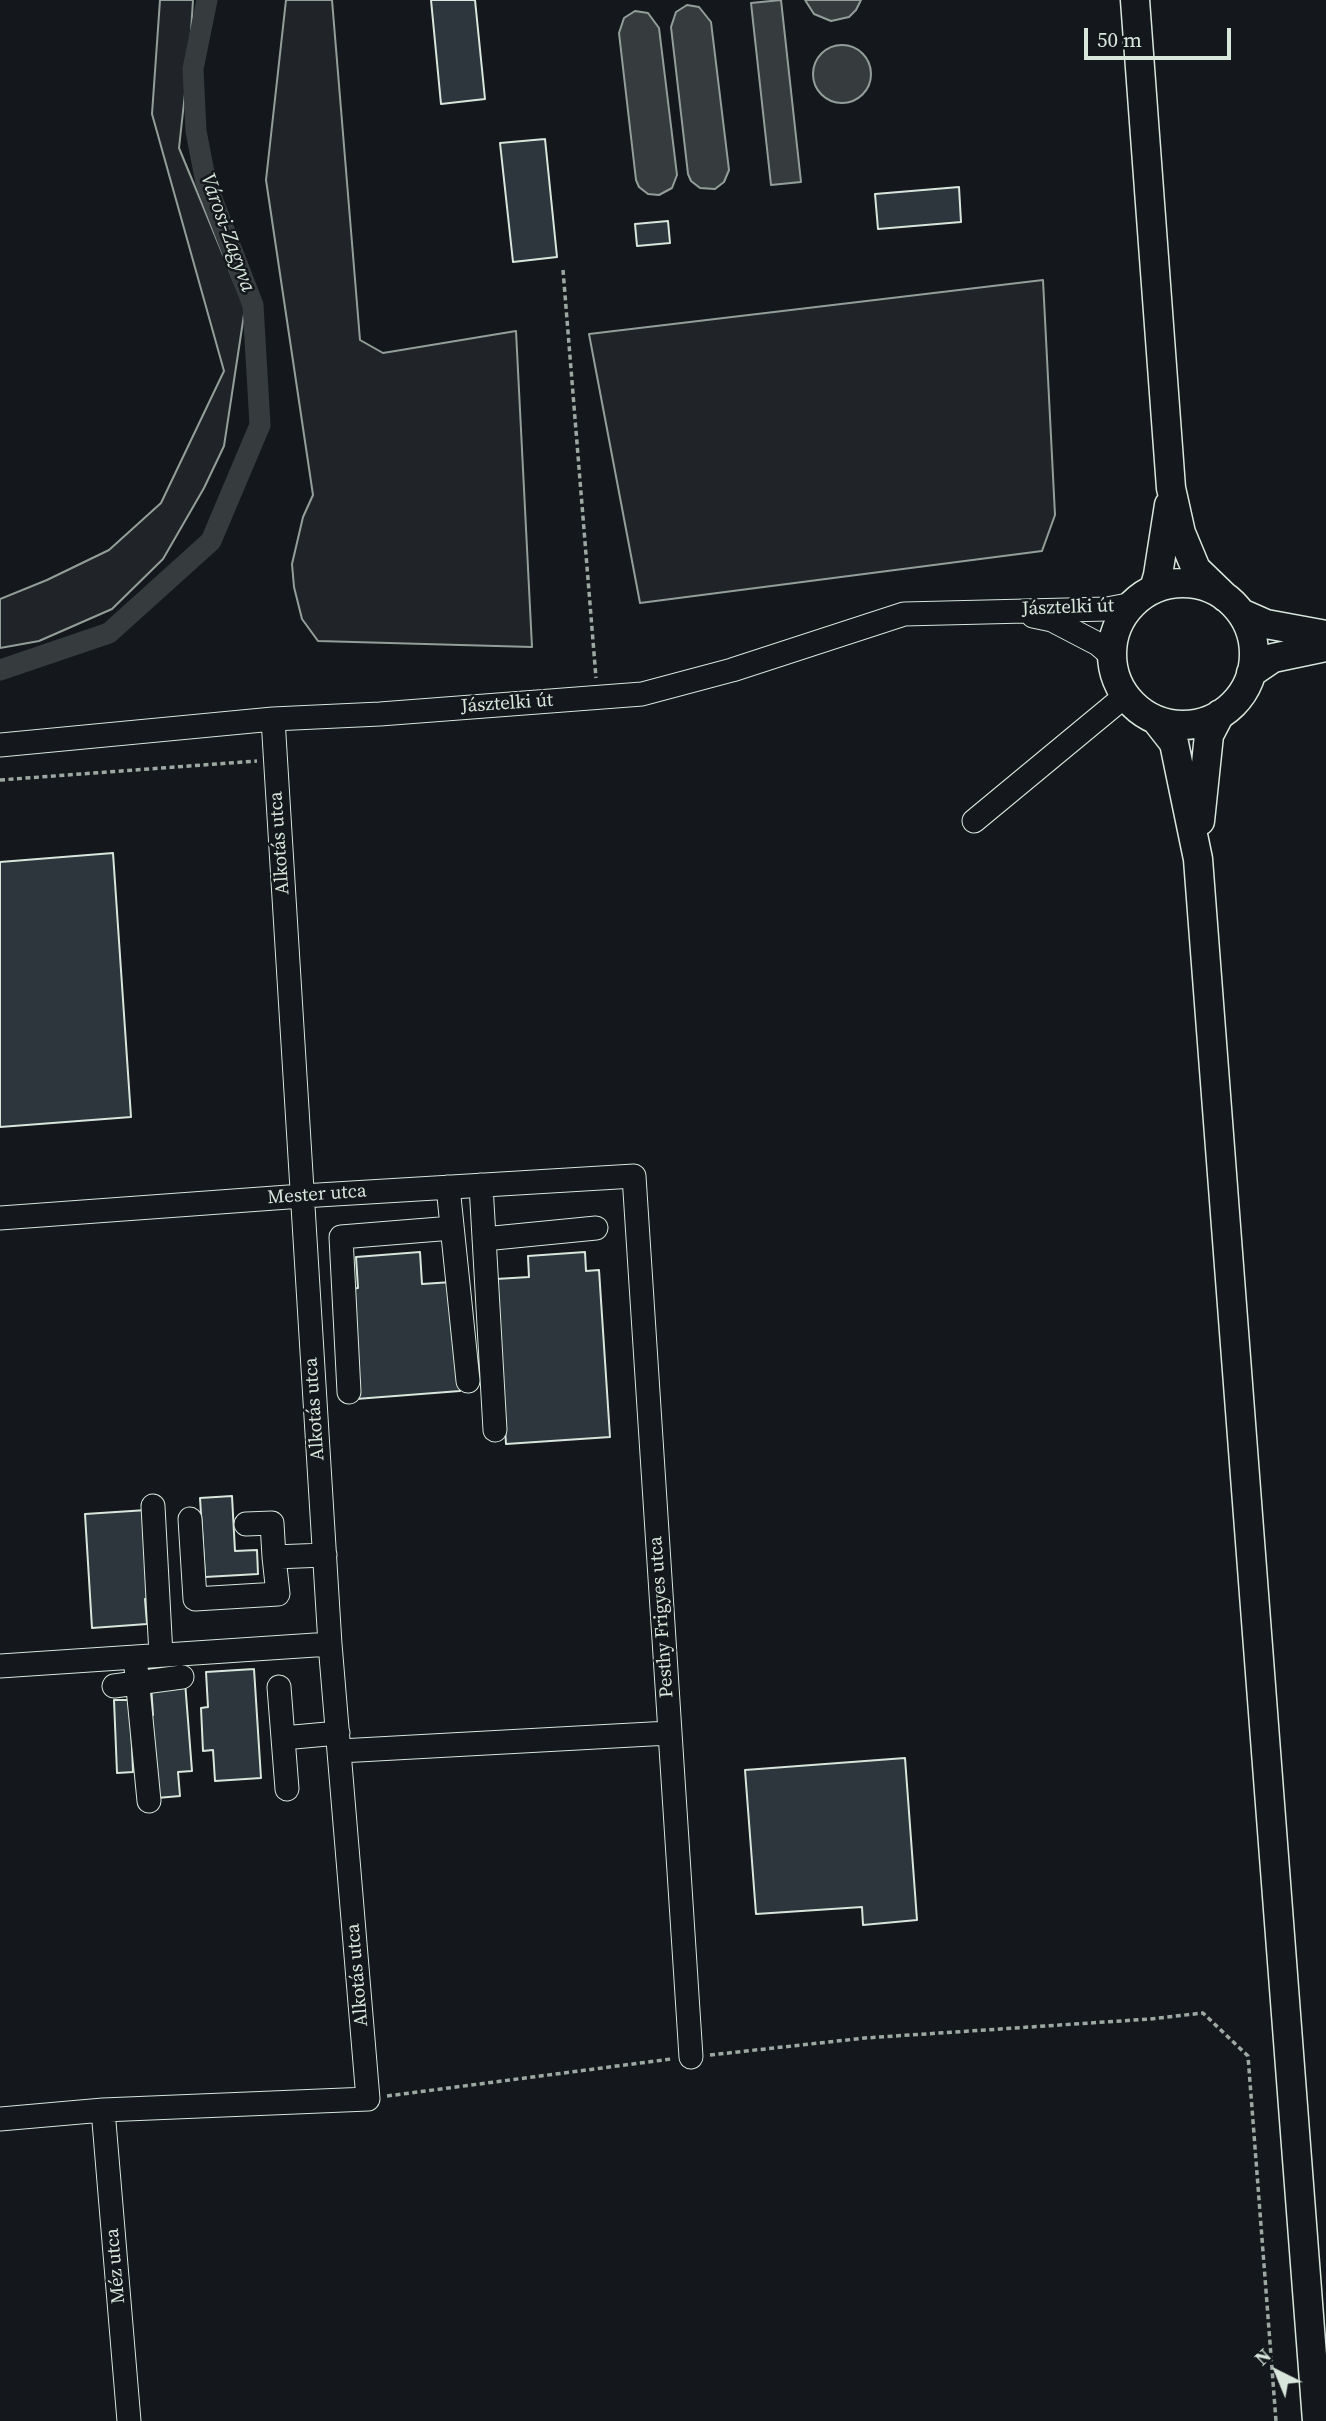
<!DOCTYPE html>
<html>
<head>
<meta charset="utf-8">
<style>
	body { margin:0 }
	#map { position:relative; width:1326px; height:2421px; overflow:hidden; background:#14181c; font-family:"Source Serif 4",serif }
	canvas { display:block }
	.north { position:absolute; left:1242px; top:2337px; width:70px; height:70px; -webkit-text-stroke:5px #14181c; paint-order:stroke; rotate:317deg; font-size:19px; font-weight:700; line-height:28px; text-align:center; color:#d8e6dc }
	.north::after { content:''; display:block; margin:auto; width:24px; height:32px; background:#d8e6dc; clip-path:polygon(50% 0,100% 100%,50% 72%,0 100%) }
	.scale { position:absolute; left:1084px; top:28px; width:147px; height:32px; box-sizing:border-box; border:4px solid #d8e6dc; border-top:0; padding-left:9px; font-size:21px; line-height:24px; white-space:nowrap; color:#d8e6dc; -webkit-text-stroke:5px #14181c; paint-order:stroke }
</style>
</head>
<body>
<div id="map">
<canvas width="1326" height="2421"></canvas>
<div class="north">N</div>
<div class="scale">50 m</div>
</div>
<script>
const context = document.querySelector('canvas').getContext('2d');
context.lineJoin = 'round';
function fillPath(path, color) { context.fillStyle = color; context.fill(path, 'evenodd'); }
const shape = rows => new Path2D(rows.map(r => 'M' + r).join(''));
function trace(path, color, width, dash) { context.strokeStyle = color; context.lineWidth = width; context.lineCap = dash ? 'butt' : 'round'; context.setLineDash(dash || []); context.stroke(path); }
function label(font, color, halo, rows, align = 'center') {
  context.font = font + ' "Source Serif 4",serif'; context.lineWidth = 5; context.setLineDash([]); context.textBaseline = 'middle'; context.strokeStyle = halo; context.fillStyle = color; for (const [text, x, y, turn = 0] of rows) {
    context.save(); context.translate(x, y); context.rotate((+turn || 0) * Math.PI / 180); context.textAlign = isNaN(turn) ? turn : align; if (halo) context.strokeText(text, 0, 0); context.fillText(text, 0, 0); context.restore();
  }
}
const green = shape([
	[160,0,193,0,190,48,179,148,245,308,224,446,204,488,163,559,112,609,39,641,0,648,0,599,47,580,109,550,161,503,224,371,152,114,160,0],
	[286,0,332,0,360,340,383,353,516,331,532,647,318,641,302,619,294,587,292,564,303,517,313,495,266,180,286,0],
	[1043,280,1055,515,1042,551,640,603,589,334,1043,280]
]);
fillPath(green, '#202428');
trace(green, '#939e99', 2);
const water = shape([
	[781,0,801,182,771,185,751,3,781,0],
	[805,0,861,0,856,10,849,17,831,21,814,14,805,0],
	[687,5,699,7,711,22,729,170,724,182,715,189,700,188,691,181,688,174,671,27,676,12,687,5],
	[635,11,648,13,659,28,677,175,672,188,659,195,648,194,639,187,636,180,619,33,624,18,635,11],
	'813 74a29 29 0 1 1 58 0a29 29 0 1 1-58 0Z'
]);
fillPath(water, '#363b3e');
trace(water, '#939e99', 2);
trace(shape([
	[0,670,109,633,211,541,260,425,253,305,206,183,196,131,193,69,207,0]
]), '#363b3e', 21);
const building = shape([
	[431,0,475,0,485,99,441,104,431,0],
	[545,139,557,257,513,262,500,143,545,139],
	[959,187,961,222,878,229,875,194,959,187],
	[668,221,670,243,637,246,635,224,668,221],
	[113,853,131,1117,0,1127,0,862,113,853],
	[420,1252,422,1284,452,1282,460,1391,356,1399,348,1289,358,1288,356,1257,420,1252],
	[585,1252,586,1271,599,1270,610,1437,506,1444,496,1279,529,1277,528,1256,585,1252],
	[232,1496,235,1551,257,1550,258,1574,205,1577,200,1498,232,1496],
	[147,1510,152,1598,145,1599,147,1624,92,1628,85,1514,147,1510],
	[254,1669,261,1778,215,1781,213,1750,203,1751,201,1708,208,1707,206,1672,254,1669],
	[185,1682,192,1771,178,1772,180,1796,157,1798,145,1716,153,1715,151,1685,185,1682],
	[114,1700,130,1700,133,1772,117,1773,114,1700],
	[905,1758,917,1920,863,1925,862,1907,756,1914,745,1770,905,1758]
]);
fillPath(building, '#2c363c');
trace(building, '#d8e6dc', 2);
const minor = shape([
	[1033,616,1052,620,1098,644,1112,656],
	[0,745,273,719,380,714,642,694,732,670,904,614,1107,609,1133,604],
	[974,821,1125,696],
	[481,1185,495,1430],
	[448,1187,468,1381],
	[0,1218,302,1196,634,1176,691,2057],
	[484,1239,596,1228],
	[349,1392,341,1237,452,1228],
	[153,1506,161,1655],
	[190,1519,195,1599,278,1594,274,1557,325,1555],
	[246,1524,272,1523,274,1557],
	[135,1657,149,1801],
	[0,1666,330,1644],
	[114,1686,182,1677],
	[279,1687,287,1789],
	[283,1738,338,1733],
	[340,1751,669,1733],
	[103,2110,129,2421],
	[0,2119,103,2110,368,2099,330,1644,273,719]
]);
const major = shape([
	[1135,0,1171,488,1181,533,1196,569,1225,597],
	'1112 654a71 71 0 1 1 142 0a71 71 0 1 1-142 0Z',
	[1154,589,1158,575,1169,505],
	[1241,613,1266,624,1326,635],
	[1251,673,1273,658,1326,647],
	[1156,720,1174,743,1198,859,1317,2421],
	[1200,821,1209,735,1220,714]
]);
trace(minor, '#d8e6dc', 25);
trace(major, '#d8e6dc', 31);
trace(shape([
	[563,270,596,678],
	[0,780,257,761],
	[710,2055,865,2038,1150,2019,1203,2013,1248,2056,1276,2421],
	[387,2096,671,2059]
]), '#9da8a2', 3.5, [5, 3.5]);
trace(minor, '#14181c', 23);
trace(major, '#14181c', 28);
label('19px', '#d8e6dc', '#14181c', [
	["Jásztelki út",1068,608,-2],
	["Jásztelki út",507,704,-4],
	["Alkotás utca",280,843,-94],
	["Mester utca",317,1195,-4],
	["Alkotás utca",315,1409,-94],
	["Pesthy Frigyes utca",662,1617,-94],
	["Alkotás utca",358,1975,-95],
	["Méz utca",116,2266,-95]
]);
label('italic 21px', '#d8e6dc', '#14181c', [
	["Városi-Zagyva",227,233,70]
]);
</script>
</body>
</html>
